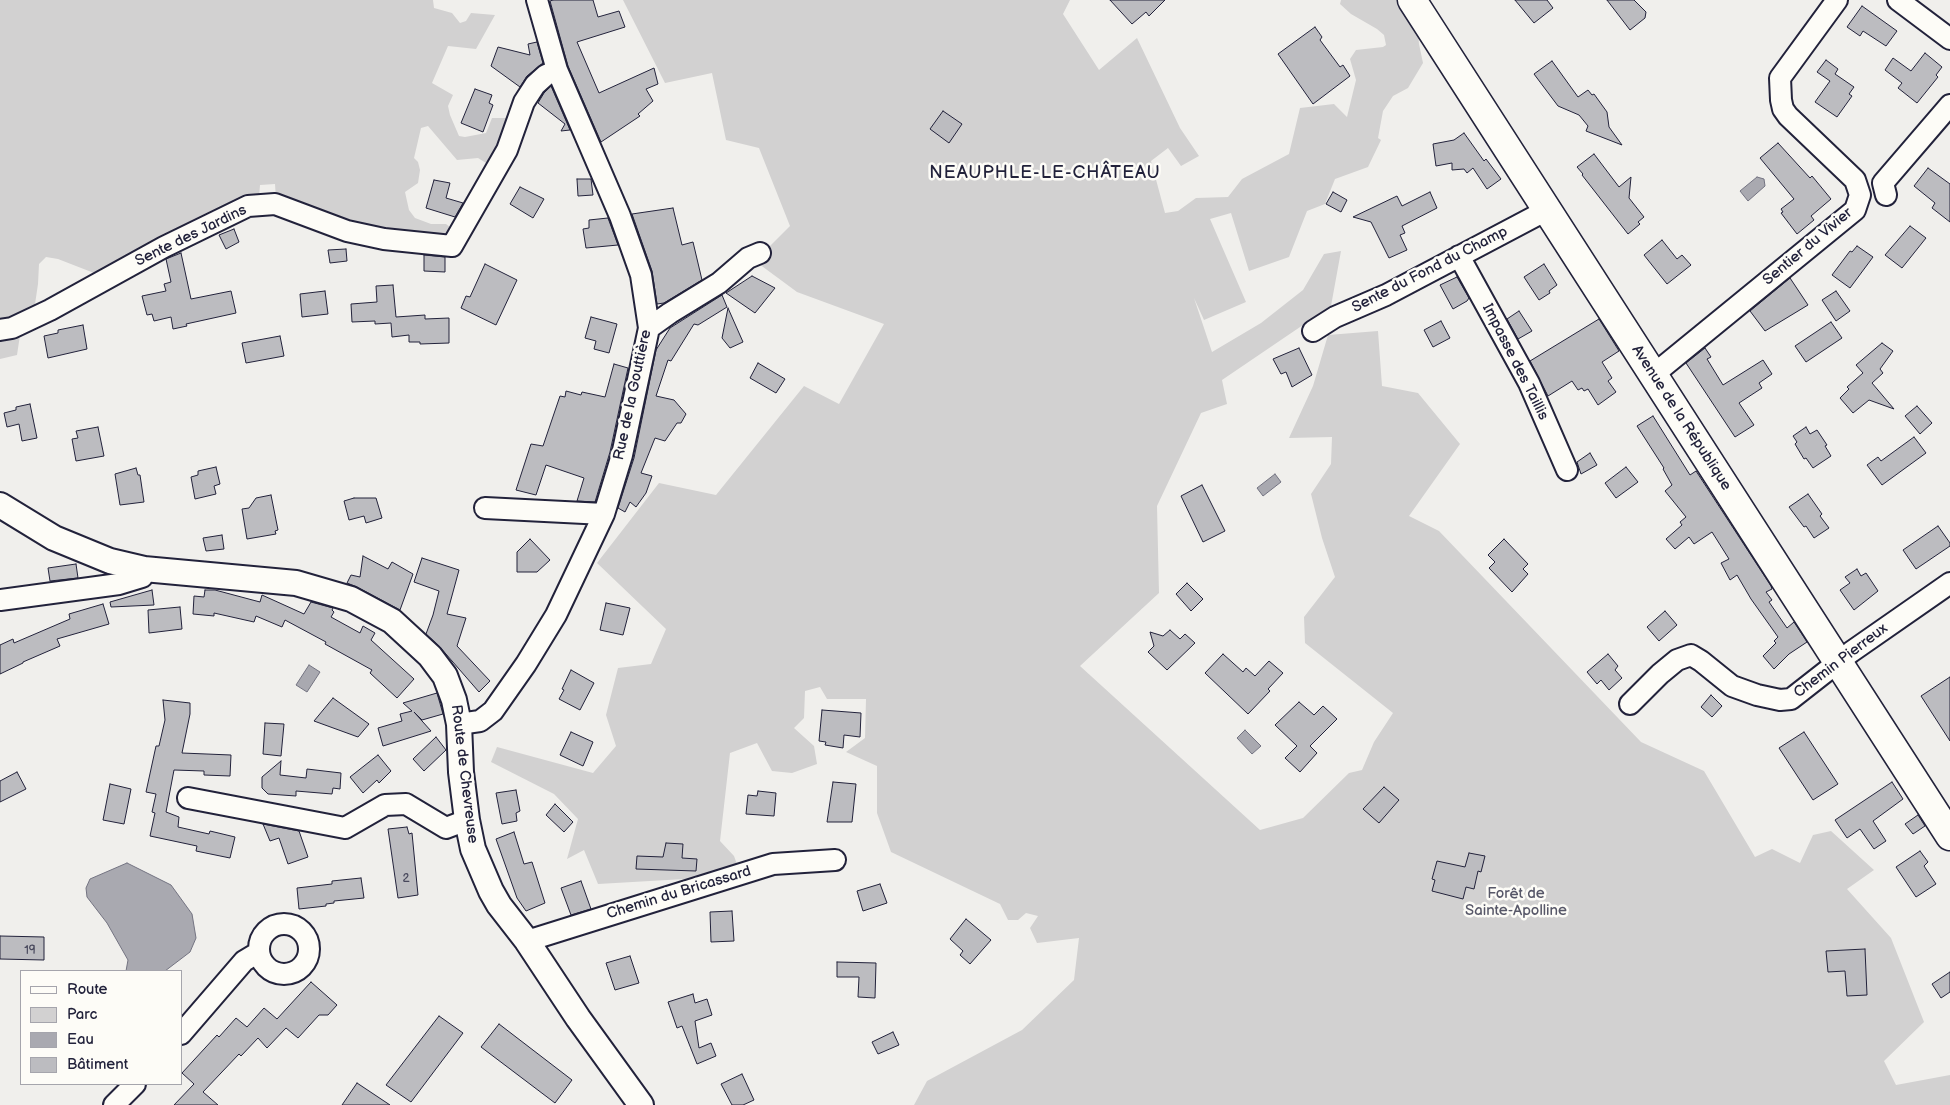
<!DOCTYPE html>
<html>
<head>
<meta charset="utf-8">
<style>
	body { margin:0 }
	#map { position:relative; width:1950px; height:1105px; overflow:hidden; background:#f0efec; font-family:"Balsamiq Sans",sans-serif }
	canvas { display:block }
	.legend { position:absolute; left:20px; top:970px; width:162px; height:115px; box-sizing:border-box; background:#fdfcf7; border:1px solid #a5a5ac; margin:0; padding:6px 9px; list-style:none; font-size:15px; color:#22223b }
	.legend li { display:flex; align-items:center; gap:10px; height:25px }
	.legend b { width:25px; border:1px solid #a5a5ac }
</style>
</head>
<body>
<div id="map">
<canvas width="1950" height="1105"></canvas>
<ul class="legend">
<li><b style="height:6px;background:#fdfcf7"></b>Route</li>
<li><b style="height:14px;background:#d2d1d1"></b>Parc</li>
<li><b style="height:14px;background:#a9a9b0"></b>Eau</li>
<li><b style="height:14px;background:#bcbcc0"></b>Bâtiment</li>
</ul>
</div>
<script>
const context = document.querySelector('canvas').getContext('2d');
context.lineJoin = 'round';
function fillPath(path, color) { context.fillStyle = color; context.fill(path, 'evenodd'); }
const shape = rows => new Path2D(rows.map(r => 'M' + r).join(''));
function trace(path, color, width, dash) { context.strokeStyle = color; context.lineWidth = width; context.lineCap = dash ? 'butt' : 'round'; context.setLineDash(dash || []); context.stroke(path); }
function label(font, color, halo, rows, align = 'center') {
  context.font = font + ' "Balsamiq Sans",sans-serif'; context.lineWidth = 5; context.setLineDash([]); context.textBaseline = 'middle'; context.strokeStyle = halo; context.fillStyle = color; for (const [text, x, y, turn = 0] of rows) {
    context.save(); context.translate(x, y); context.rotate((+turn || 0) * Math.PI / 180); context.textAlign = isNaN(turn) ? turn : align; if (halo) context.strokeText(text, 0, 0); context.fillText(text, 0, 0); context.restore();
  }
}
fillPath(shape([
	[0,0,433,0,434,8,452,13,460,23,466,21,471,13,495,15,476,49,448,46,432,83,453,95,448,106,450,115,459,136,465,137,486,133,492,118,514,118,494,163,486,163,478,158,457,160,428,126,421,128,414,158,418,162,420,170,418,183,405,192,409,210,415,218,431,224,446,224,450,227,451,239,392,235,276,199,275,184,260,185,259,197,106,270,94,273,58,259,46,257,39,264,38,284,31,331,20,335,17,355,0,359],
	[623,0,1070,0,1063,14,1099,70,1137,38,1180,128,1199,156,1181,166,1168,148,1151,161,1165,213,1178,211,1196,198,1228,197,1242,179,1289,154,1300,108,1334,104,1347,117,1356,80,1350,59,1356,50,1383,47,1386,45,1384,35,1377,29,1351,14,1340,4,1341,0,1403,0,1417,22,1419,44,1423,63,1408,88,1393,96,1383,111,1378,138,1381,140,1368,167,1335,179,1325,204,1307,211,1289,257,1249,271,1231,213,1210,219,1246,302,1204,320,1194,298,1212,352,1261,323,1303,290,1324,254,1341,251,1331,306,1222,380,1227,404,1201,413,1157,506,1159,593,1080,666,1260,830,1303,818,1349,773,1362,770,1374,742,1393,713,1305,643,1304,617,1335,577,1322,538,1311,494,1331,464,1332,437,1289,438,1313,386,1328,335,1378,331,1382,386,1418,393,1460,444,1409,516,1439,531,1641,742,1704,771,1755,857,1772,849,1800,863,1813,835,1831,831,1874,870,1847,889,1891,938,1924,1022,1884,1061,1896,1085,1950,1075,1950,1105,914,1105,927,1081,1022,1030,1074,980,1079,938,1037,943,1030,928,1038,916,1026,913,1018,920,1008,920,1000,904,891,852,877,813,877,766,846,752,865,738,866,699,827,699,820,687,805,691,804,718,794,728,814,746,817,764,792,773,772,771,757,743,730,753,720,841,734,856,738,867,702,878,598,884,584,850,567,859,578,819,554,794,491,762,497,747,593,773,616,746,606,715,618,668,651,664,666,629,597,563,659,483,716,495,804,386,839,404,884,324,797,292,755,261,790,226,759,148,726,140,712,73,665,83]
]), '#d2d1d1');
const water = shape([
	[1757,177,1764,179,1765,186,1748,201,1740,191,1757,177],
	[1275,474,1281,482,1263,496,1257,488,1275,474],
	[309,665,320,672,307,692,296,685,309,665],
	[1245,730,1261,746,1252,754,1237,738,1245,730],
	[127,863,171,885,192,914,196,938,190,952,165,971,126,971,128,960,107,923,87,897,86,888,90,879,127,863]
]);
fillPath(water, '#a9a9b0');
trace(water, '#737381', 1);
const building = shape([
	[553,0,593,0,598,17,619,11,625,27,577,42,599,93,654,68,658,84,646,89,653,101,638,114,640,116,601,142,568,66,550,1,553,0],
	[1110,0,1165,0,1149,16,1146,12,1132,24,1110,0],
	[1515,0,1547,0,1553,8,1534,23,1515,0],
	[1607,0,1634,0,1646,12,1645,18,1630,30,1607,0],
	[1862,6,1897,31,1886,46,1863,31,1860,36,1847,27,1862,6],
	[1315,27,1322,37,1320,40,1340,67,1343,65,1350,76,1313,104,1278,54,1315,27],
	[537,42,543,63,527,76,520,87,491,66,498,47,530,55,528,44,537,42],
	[1925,53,1942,67,1936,75,1938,77,1917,103,1898,88,1902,83,1885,70,1893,58,1911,71,1925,53],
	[1826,60,1838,69,1835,74,1854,87,1849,94,1852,96,1837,117,1815,102,1830,81,1817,72,1826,60],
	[1552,61,1578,97,1588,90,1592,95,1594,94,1607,112,1609,127,1622,145,1586,131,1588,126,1579,115,1558,106,1534,74,1552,61],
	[551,86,570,130,561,131,565,124,538,103,544,93,551,86],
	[475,89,492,95,489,103,493,105,483,132,461,123,475,89],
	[943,111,962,124,949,143,930,129,943,111],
	[1464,133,1484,161,1486,159,1501,179,1487,189,1473,168,1467,173,1464,169,1452,170,1452,163,1436,166,1433,144,1454,140,1464,133],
	[1778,143,1810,178,1812,176,1831,199,1811,216,1814,220,1797,234,1781,213,1783,212,1781,209,1794,199,1760,158,1778,143],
	[1594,154,1619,187,1631,177,1629,198,1644,217,1638,222,1640,224,1628,234,1582,175,1583,174,1577,167,1594,154],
	[1928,168,1950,184,1950,222,1932,208,1935,203,1914,186,1928,168],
	[577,179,591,179,593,195,578,196,577,179],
	[434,180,450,183,446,198,463,203,455,217,426,208,434,180],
	[520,187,544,199,533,218,510,204,520,187],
	[1333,192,1347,200,1341,212,1326,204,1333,192],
	[1430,192,1437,208,1402,226,1405,233,1400,235,1407,250,1389,258,1371,222,1353,217,1397,196,1402,206,1430,192],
	[673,208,682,245,693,242,702,280,664,303,657,304,652,271,632,214,673,208],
	[608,218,618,245,586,248,583,229,589,228,589,220,608,218],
	[1910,226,1926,238,1902,268,1885,255,1910,226],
	[234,229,239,242,226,249,219,235,234,229],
	[1662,240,1677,259,1682,255,1691,265,1667,284,1644,255,1662,240],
	[1857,246,1873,257,1850,288,1832,275,1850,251,1852,252,1857,246],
	[346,249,347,261,330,263,328,250,346,249],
	[181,253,191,299,231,291,236,313,186,324,187,326,173,329,171,317,154,321,152,314,147,315,142,296,166,291,164,284,171,282,166,259,181,253],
	[424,255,445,257,445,272,424,271,424,255],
	[485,264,517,280,496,325,461,308,466,296,470,297,485,264],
	[1544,264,1557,285,1549,291,1550,293,1539,300,1524,277,1544,264],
	[752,276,775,288,755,313,726,293,752,276],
	[1457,277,1469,298,1467,301,1453,309,1440,285,1457,277],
	[1790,278,1808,305,1765,331,1750,311,1790,278],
	[393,285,396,317,425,315,425,319,449,318,449,343,420,344,420,342,409,342,409,335,392,337,391,323,375,324,375,321,352,322,351,304,377,302,376,286,393,285],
	[325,291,328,314,302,317,300,294,325,291],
	[1836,291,1850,311,1836,321,1822,300,1836,291],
	[722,295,727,307,698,325,694,324,671,361,668,360,656,396,674,400,686,414,681,423,677,423,665,441,655,438,641,473,652,476,646,493,636,507,630,502,625,512,618,508,634,458,656,350,670,328,722,295],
	[728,308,743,342,730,348,722,338,728,308],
	[1519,311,1532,331,1518,339,1507,319,1519,311],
	[591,317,617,324,609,353,594,349,596,341,585,338,591,317],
	[1599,319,1619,351,1602,362,1612,378,1608,381,1616,392,1598,405,1588,389,1584,391,1582,388,1578,390,1572,381,1548,396,1530,361,1599,319],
	[1441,321,1450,338,1433,347,1424,330,1441,321],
	[1831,322,1842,338,1806,362,1795,346,1831,322],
	[83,325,87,349,48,358,44,336,58,333,58,330,83,325],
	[280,336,284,356,246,363,242,343,280,336],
	[1882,343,1893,351,1880,369,1883,373,1872,383,1894,409,1869,400,1853,413,1840,398,1849,389,1847,387,1863,373,1856,365,1882,343],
	[1299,348,1312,375,1292,387,1286,372,1281,374,1273,359,1299,348],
	[1705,348,1711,357,1707,359,1723,385,1763,360,1772,374,1759,383,1762,388,1739,403,1754,425,1735,437,1686,363,1705,348],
	[758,363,785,379,776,393,750,378,758,363],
	[614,364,628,368,610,452,595,502,577,501,584,478,546,465,536,495,516,490,531,444,543,446,560,396,565,397,566,391,581,395,582,392,605,397,614,364],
	[30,404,37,438,22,441,19,424,7,427,4,413,16,410,16,407,30,404],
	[1917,406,1932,423,1920,434,1905,416,1917,406],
	[1653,416,1690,475,1696,471,1771,586,1772,589,1766,592,1772,600,1769,602,1787,628,1794,622,1807,642,1789,654,1774,669,1763,656,1776,643,1774,641,1778,637,1751,599,1737,575,1730,580,1721,563,1729,559,1712,532,1694,544,1689,537,1675,549,1666,539,1682,525,1680,522,1686,517,1665,491,1672,485,1663,469,1664,468,1637,426,1653,416],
	[98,427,104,456,76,461,72,439,78,438,76,431,98,427],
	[1806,427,1810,434,1817,430,1827,445,1825,446,1831,456,1813,468,1806,458,1804,459,1795,444,1797,442,1793,436,1806,427],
	[1914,437,1926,453,1882,485,1867,465,1878,457,1881,461,1914,437],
	[1590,453,1597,465,1581,474,1577,462,1590,453],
	[216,467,220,484,214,486,216,494,195,499,191,477,198,475,198,471,216,467],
	[1626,467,1638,482,1616,498,1605,483,1626,467],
	[136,468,138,475,140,475,144,502,120,505,115,474,136,468],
	[1202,485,1225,531,1203,542,1181,496,1202,485],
	[1808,494,1822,514,1820,516,1829,528,1814,538,1806,526,1804,527,1789,507,1808,494],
	[271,495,278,530,275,531,276,534,247,539,242,509,249,508,256,498,271,495],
	[354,498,376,498,382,518,366,523,364,516,349,520,344,501,354,498],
	[1938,526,1950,543,1950,546,1916,569,1903,550,1938,526],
	[222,535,224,549,206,551,203,538,222,535],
	[530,539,550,560,537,572,517,572,517,552,530,539],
	[1504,539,1528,564,1523,569,1528,574,1512,592,1489,568,1495,562,1488,555,1504,539],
	[363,556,388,569,392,562,413,574,400,610,357,587,347,583,351,575,360,577,363,556],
	[422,558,459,570,447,614,466,618,457,646,490,681,479,692,439,646,426,634,433,615,439,591,414,582,422,558],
	[76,564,78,578,50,581,48,568,76,564],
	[1857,569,1861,576,1866,573,1878,591,1854,610,1840,590,1850,583,1845,577,1857,569],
	[1187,583,1203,599,1191,611,1176,594,1187,583],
	[152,590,154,605,111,607,110,602,152,590],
	[205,590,215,590,260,602,262,595,304,614,311,602,333,608,332,610,334,612,331,617,360,633,363,626,375,633,371,640,414,679,397,698,370,673,372,670,325,644,326,642,285,620,282,627,256,616,254,622,214,613,214,616,193,614,194,596,204,597,205,590],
	[606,603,630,608,623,635,600,630,606,603],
	[103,604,109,624,57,639,60,646,23,662,23,663,0,674,0,645,13,639,14,643,70,619,69,614,103,604],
	[180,607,182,629,149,633,148,610,180,607],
	[1665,611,1677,625,1659,641,1647,627,1665,611],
	[1170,630,1180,639,1185,634,1195,643,1167,670,1148,652,1154,646,1150,632,1163,636,1170,630],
	[1223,654,1243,672,1246,668,1255,676,1269,661,1283,673,1268,689,1270,691,1248,714,1205,673,1223,654],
	[1608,654,1618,666,1615,670,1622,678,1609,690,1601,680,1597,684,1587,672,1608,654],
	[571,670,594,683,580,710,559,699,564,690,562,689,571,670],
	[1950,677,1950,741,1921,696,1950,677],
	[437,693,443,714,422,720,414,712,431,731,383,746,378,728,402,721,400,714,412,711,403,703,437,693],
	[1711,695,1722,706,1712,717,1701,707,1711,695],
	[333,698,369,724,358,737,314,721,333,698],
	[163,700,190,703,190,714,182,753,231,755,230,776,204,775,204,771,174,770,166,812,179,817,178,827,209,834,210,831,235,837,230,858,196,851,197,846,150,836,155,813,152,812,156,794,146,792,156,746,159,746,165,720,163,700],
	[1299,702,1314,715,1323,706,1337,719,1310,746,1317,753,1300,772,1285,758,1297,746,1275,725,1299,702],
	[822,710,861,713,860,737,844,735,843,748,825,745,826,742,819,741,822,710],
	[265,723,284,724,281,756,263,754,265,723],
	[571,732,593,742,583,766,560,755,571,732],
	[1804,732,1838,784,1813,800,1779,748,1804,732],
	[436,737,446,750,424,771,413,759,436,737],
	[378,755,391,771,379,783,377,780,363,793,350,777,378,755],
	[281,761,280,775,306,778,307,769,341,773,340,789,333,788,332,794,296,791,296,796,268,794,262,788,262,777,281,761],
	[17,772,26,789,0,802,0,781,17,772],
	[833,782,856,784,852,822,827,822,833,782],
	[1892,782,1903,799,1873,821,1886,841,1874,849,1860,829,1847,838,1835,820,1892,782],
	[110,784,131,789,124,824,103,820,110,784],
	[1384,787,1399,800,1379,823,1363,809,1384,787],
	[516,790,520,811,516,813,517,821,502,824,496,793,516,790],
	[758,791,776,793,774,816,746,814,748,795,757,796,758,791],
	[555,804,573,822,564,832,546,815,555,804],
	[1918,815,1925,826,1913,834,1905,824,1918,815],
	[263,824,299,831,308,857,288,864,279,838,270,841,263,824],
	[407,827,409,834,412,833,418,895,398,898,388,829,407,827],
	[514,832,524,864,532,862,545,903,526,911,517,898,496,839,514,832],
	[666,843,683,844,682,858,697,859,696,871,636,869,637,856,663,857,666,843],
	[1920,851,1928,862,1924,866,1936,884,1916,897,1896,867,1920,851],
	[1469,853,1485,856,1481,872,1478,871,1474,889,1466,887,1463,899,1432,891,1435,880,1432,879,1437,861,1465,867,1469,853],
	[361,878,364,898,334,901,334,903,326,904,326,906,299,909,297,888,332,884,332,881,361,878],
	[581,881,591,909,571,915,561,888,581,881],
	[880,884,887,903,863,911,857,891,880,884],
	[732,911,734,941,711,942,710,912,732,911],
	[966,919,991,940,970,964,960,955,963,951,950,939,966,919],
	[0,936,44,937,44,960,0,959,0,936],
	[1865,949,1867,995,1847,996,1845,971,1828,972,1826,951,1865,949],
	[630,956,639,983,615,990,606,963,630,956],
	[837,962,876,963,875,998,858,997,859,977,837,977,837,962],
	[1950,972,1950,992,1941,998,1932,984,1950,972],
	[311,982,337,1005,328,1015,319,1015,298,1038,286,1028,267,1048,258,1038,241,1056,239,1054,203,1092,218,1105,174,1105,194,1084,182,1073,217,1035,219,1037,236,1018,247,1027,264,1008,277,1019,311,982],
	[693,994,695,1003,707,999,712,1015,695,1021,699,1048,711,1043,716,1056,697,1064,682,1026,677,1028,668,1002,693,994],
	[439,1016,463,1033,411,1102,386,1085,439,1016],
	[499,1024,572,1080,555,1103,481,1047,499,1024],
	[893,1032,899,1045,878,1054,872,1042,893,1032],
	[742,1074,754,1100,743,1105,732,1105,721,1084,742,1074],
	[357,1083,390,1105,342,1105,357,1083]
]);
fillPath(building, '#bcbcc0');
trace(building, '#22223b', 1);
const minor = shape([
	[1898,0,1950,39],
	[1886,195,1883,183,1950,105],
	[1459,256,1529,383,1567,470],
	[649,328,670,313,719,283,748,258,760,253],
	[0,330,12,328,50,310,164,247,248,206,275,204,347,231,384,239,452,246,507,150,524,102,535,85,546,75,557,70],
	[1313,331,1335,317,1386,295,1547,210],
	[1653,375,1855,210,1860,195,1855,180,1788,116,1783,109,1781,100,1780,78,1837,0],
	[485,508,604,514],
	[0,600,119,584,142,577,144,569],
	[1630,704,1660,674,1677,660,1691,655,1701,661,1732,686,1757,695,1780,700,1791,699,1851,652,1950,583],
	[459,724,480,721,493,711,526,664,556,615,604,514,622,455,649,328,641,275,620,216,557,70,537,0],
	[188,798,345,828,385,805,406,804,446,828,467,820],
	'259 949a25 25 0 1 1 50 0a25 25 0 1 1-50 0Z',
	[527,941,773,864,835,860],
	[181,1034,244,961,259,952],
	[114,1105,135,1084]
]);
const tertiary = shape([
	[0,505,54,538,110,561,144,569,296,583,351,599,392,621,430,656,445,676,454,700,459,724,461,772,467,820,473,849,491,891,499,905,527,941,578,1018,641,1105]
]);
const secondary = shape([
	[1412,0,1950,836]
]);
trace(minor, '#22223b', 24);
trace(tertiary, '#22223b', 28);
trace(secondary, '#22223b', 31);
trace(minor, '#fdfcf7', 20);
trace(tertiary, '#fdfcf7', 24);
trace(secondary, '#fdfcf7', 28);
label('12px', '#48485c', null, [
	["2",406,879],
	["19",30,951]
]);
label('15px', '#22223b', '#fdfcf7', [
	["Sente des Jardins",191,236,-26],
	["Sentier du Vivier",1808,247,-40],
	["Sente du Fond du Champ",1430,270,-27],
	["Impasse des Taillis",1515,362,63],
	["Rue de la Gouttière",633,395,-78],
	["Avenue de la République",1681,418,57],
	["Chemin Pierreux",1841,661,-37],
	["Route de Chevreuse",464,774,83],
	["Chemin du Bricassard",679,893,-17]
]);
label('15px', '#575768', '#fdfcf7', [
	["Forêt de",1516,894],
	["Sainte-Apolline",1516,911]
]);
context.letterSpacing = '1px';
label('18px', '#22223b', '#fdfcf7', [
	["NEAUPHLE-LE-CHÂTEAU",1045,173]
]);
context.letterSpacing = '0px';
</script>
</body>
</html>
